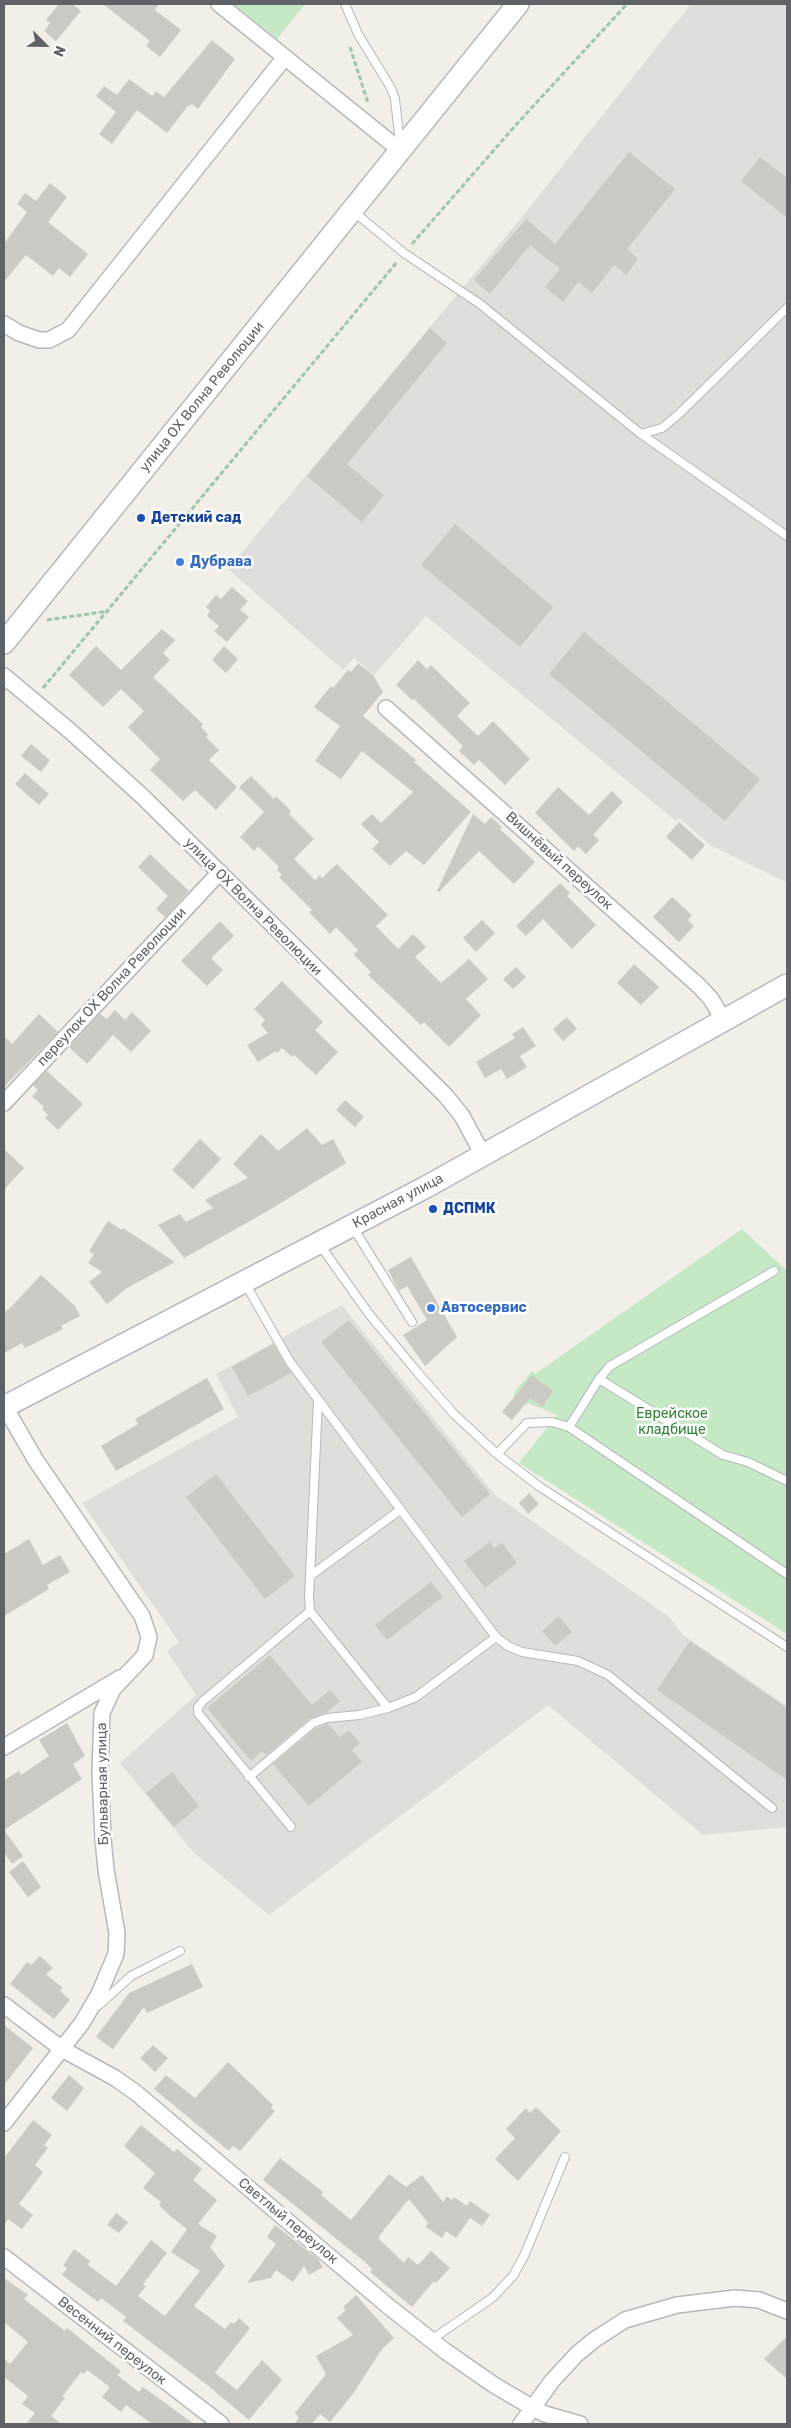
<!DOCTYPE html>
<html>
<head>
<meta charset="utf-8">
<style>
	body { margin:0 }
	#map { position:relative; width:791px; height:2428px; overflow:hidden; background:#f1efe8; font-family:Rubik,sans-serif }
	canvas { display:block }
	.frame { position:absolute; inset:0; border:5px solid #5f6368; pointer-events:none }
	.north { position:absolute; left:20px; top:20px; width:50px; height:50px; -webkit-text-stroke:4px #fff; paint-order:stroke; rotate:113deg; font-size:14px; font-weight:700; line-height:20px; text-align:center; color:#5f6368 }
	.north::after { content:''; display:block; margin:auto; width:18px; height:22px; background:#5f6368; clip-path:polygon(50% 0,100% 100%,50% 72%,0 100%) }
</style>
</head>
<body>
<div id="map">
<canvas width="791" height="2428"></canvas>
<div class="frame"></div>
<div class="north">N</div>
</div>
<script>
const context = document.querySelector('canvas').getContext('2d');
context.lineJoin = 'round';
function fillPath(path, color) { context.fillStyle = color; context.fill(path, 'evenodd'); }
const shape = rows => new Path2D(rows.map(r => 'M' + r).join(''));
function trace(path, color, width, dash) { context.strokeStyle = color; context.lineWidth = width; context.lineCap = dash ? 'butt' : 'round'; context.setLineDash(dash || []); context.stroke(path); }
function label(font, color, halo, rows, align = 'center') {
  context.font = font + ' Rubik,sans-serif'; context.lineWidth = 5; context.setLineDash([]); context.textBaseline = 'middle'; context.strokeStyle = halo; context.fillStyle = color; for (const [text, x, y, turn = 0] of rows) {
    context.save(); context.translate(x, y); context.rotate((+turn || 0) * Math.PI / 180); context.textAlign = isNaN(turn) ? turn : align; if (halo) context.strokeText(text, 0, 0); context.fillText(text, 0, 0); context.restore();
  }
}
fillPath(shape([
	[691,4,787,4,786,882,710,845,679,818,676,821,426,616,374,675,354,658,343,670,228,569,521,218],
	[342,1305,495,1495,669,1617,683,1635,787,1706,787,1827,703,1835,548,1705,269,1915,194,1853,120,1763,196,1695,167,1651,179,1642,82,1503,238,1417,216,1374]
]), '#e0deda');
fillPath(shape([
	[234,4,305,4,277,39],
	[742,1229,787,1271,787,1634,519,1463,557,1415,528,1403,526,1406,513,1394,532,1371,535,1374]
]), '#c5e8c5');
fillPath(shape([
	[59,4,72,4,81,11,56,41,44,31,50,23,46,20],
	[103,4,159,4,155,10,181,30,160,57,146,46,150,41],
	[212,40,235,59,198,109,192,104,187,107,167,133,137,110,112,144,99,134,116,112,96,96,104,86,117,95,129,79,152,96,156,91,164,97],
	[629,152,675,189,627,249,638,259,626,275,614,265,592,293,578,282,563,302,545,287,560,269,530,245,490,294,474,280,526,219,555,244],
	[760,157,787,178,787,218,741,181],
	[50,183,67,197,48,222,88,254,70,277,59,268,53,276,26,255,4,282,4,244,27,212,17,204,25,193,36,201],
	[430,328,447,343,347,464,384,495,362,522,307,476],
	[455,524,553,607,520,647,421,565],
	[232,587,248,601,240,610,249,617,227,642,214,631,219,626,207,616,210,611,206,607,216,595,221,599],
	[162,629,175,640,163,653,170,660,153,677,203,724,201,727,208,734,206,737,219,750,209,760,237,787,216,810,195,790,183,801,150,770,160,759,128,727,144,711,121,689,103,707,69,675,96,646,121,670],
	[584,632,760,779,725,821,549,674],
	[224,646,238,659,226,673,212,660],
	[418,660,427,669,431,665,470,703,457,716,478,736,493,721,530,759,505,785,479,760,474,765,459,751,463,746,414,699,412,700,396,685],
	[358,663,373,675,383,692,363,716,416,760,414,762,471,812,424,865,406,851,390,866,372,849,379,842,361,824,372,814,381,823,413,792,362,751,341,779,315,761,340,726,314,707,331,686,333,688,348,670,351,672],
	[31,744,50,760,41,772,21,756],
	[25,773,49,794,39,805,15,784],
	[251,776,274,799,276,796,291,811,289,814,314,839,294,859,315,880,320,875,322,878,337,864,388,915,376,926,398,949,413,934,426,947,415,957,441,983,469,959,488,979,466,999,481,1015,449,1047,424,1022,421,1025,368,975,371,972,354,955,358,950,336,927,330,934,309,912,312,910,279,877,282,875,277,870,279,867,258,846,254,851,240,837,264,812,239,787],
	[558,787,589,815,612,791,623,802,593,835,599,840,586,854,578,846,574,851,535,813],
	[473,814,485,824,491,817,502,827,500,829,535,862,514,884,479,851,439,892,437,891],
	[679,822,705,845,692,860,666,837],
	[150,854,189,891,165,917,156,909,168,896,138,867],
	[560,883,570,893,567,896,596,925,572,949,543,919,526,936,516,926],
	[672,897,692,915,688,920,694,926,679,942,653,917],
	[482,920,495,933,476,952,463,938],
	[220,921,234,936,211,958,223,970,207,986,181,961],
	[634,964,659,987,641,1005,617,983],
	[516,967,526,977,513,989,503,979],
	[282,981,323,1022,315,1030,338,1052,316,1075,294,1055,292,1057,282,1048,277,1053,276,1051,258,1062,247,1045,268,1033,261,1025,265,1020,254,1009],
	[115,1010,125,1020,132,1012,151,1031,131,1052,113,1035,87,1064,69,1047,100,1014,107,1019],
	[39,1014,58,1032,4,1087,4,1036,12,1044],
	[567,1017,577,1029,563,1041,553,1029],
	[523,1027,536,1046,520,1056,527,1067,507,1079,501,1069,485,1078,476,1062,515,1038,512,1034],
	[47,1071,83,1104,58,1130,45,1118,48,1115,42,1109,44,1107,32,1096,38,1090,33,1085],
	[345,1100,364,1117,355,1127,336,1110],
	[307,1128,322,1145,333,1139,346,1163,266,1212,184,1258,158,1225,180,1214,186,1222,213,1208,205,1200,248,1178,233,1164,261,1134,278,1151],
	[200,1139,221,1159,193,1189,172,1170],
	[4,1149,24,1168,4,1190],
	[108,1221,122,1230,123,1228,175,1262,127,1288,107,1304,89,1282,102,1272,88,1263,94,1254,89,1251],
	[411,1257,457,1337,425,1366,403,1335,427,1320,407,1286,399,1291,388,1270],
	[41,1275,75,1306,80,1316,61,1326,63,1329,25,1348,22,1343,4,1353,4,1312,9,1309],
	[349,1320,490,1494,462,1517,321,1342],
	[273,1344,291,1373,248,1396,232,1367],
	[532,1375,553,1391,542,1407,530,1398,512,1420,502,1412],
	[207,1378,224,1409,116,1471,101,1446,138,1424,135,1419],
	[216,1474,295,1576,265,1599,186,1497],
	[529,1493,539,1504,528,1514,519,1503],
	[29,1539,43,1565,60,1555,70,1572,47,1585,49,1589,4,1616,4,1554],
	[490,1542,494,1548,502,1543,517,1563,485,1588,464,1561],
	[431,1582,443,1597,387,1640,375,1625],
	[559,1616,572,1632,555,1646,542,1631],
	[690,1641,787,1708,787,1780,657,1690],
	[270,1655,312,1705,330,1690,340,1701,327,1712,309,1719,266,1755,262,1751,251,1761,207,1708],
	[67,1723,85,1756,73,1764,82,1779,4,1830,4,1780,19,1771,21,1775,49,1756,39,1740],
	[328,1724,340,1737,349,1730,360,1743,352,1750,362,1762,309,1806,273,1764,316,1728],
	[172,1772,199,1806,174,1827,146,1793],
	[4,1830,23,1856,12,1864,4,1853],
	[23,1861,41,1887,28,1897,9,1872],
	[40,1956,53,1968,46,1974,63,1988,60,1991,70,2000,54,2019,10,1984,27,1962,31,1965],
	[192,1964,203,1987,147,2013,144,2007,113,2049,96,2037,129,1993],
	[4,2025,33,2048,4,2085],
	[153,2045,168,2058,155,2072,140,2058],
	[228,2062,273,2105,271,2108,275,2111,240,2151,233,2146,229,2151,154,2089,166,2075,195,2098],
	[69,2075,84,2088,67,2111,51,2098],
	[536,2107,561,2131,518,2181,495,2159,515,2138,506,2129,526,2108,530,2113],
	[33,2120,52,2135,44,2145,48,2148,35,2165,43,2172,19,2204,33,2215,22,2229,8,2219,4,2225,4,2158],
	[141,2125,174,2152,177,2149,202,2169,193,2180,217,2200,198,2224,217,2236,210,2247,225,2266,194,2306,225,2329,231,2322,234,2324,239,2318,250,2328,215,2373,237,2390,262,2360,282,2380,249,2420,206,2384,123,2321,126,2317,101,2298,98,2302,62,2275,67,2268,63,2266,74,2249,90,2261,88,2265,116,2286,151,2240,167,2253,143,2284,146,2286,138,2296,165,2316,200,2271,171,2252,187,2229,170,2216,159,2205,161,2202,143,2188,155,2173,124,2146],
	[280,2158,323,2192,321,2195,351,2220,389,2174,406,2187,422,2175,443,2202,447,2196,452,2200,454,2197,467,2206,470,2201,490,2215,482,2226,470,2218,456,2238,446,2231,442,2238,426,2227,428,2223,409,2199,379,2236,379,2239,404,2263,408,2257,418,2265,431,2251,450,2268,436,2283,434,2281,412,2307,370,2272,372,2269,364,2261,263,2180],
	[116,2213,128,2222,119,2233,107,2225],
	[275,2225,318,2259,323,2267,309,2275,304,2266,293,2282,276,2270,271,2278,247,2283,276,2244,267,2237],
	[4,2278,28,2295,24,2299,65,2331,67,2328,121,2371,117,2375,139,2392,143,2387,194,2424,152,2424,126,2405,121,2412,102,2397,110,2387,87,2370,84,2374,81,2372,62,2397,65,2398,51,2416,62,2424,26,2424,35,2413,22,2404,28,2396,4,2377,4,2359,10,2364,28,2342,4,2322],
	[356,2295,394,2338,383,2348,352,2395,330,2422,320,2414,312,2424,294,2424,299,2418,295,2413,326,2374,316,2356,353,2335,337,2318,346,2310,343,2307],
	[787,2336,787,2379,764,2359]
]), '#cccac5');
const lane = shape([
	[345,4,358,34,391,88,395,99,400,144],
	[354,212,404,253,480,304,641,434,787,536],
	[641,434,662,428,679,414,787,308],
	[352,1226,412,1322],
	[320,1245,369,1314,418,1373,454,1414,497,1454,540,1487,787,1647],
	[245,1283,290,1362,496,1637,508,1646,522,1652,578,1661,608,1675,772,1808],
	[599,1379,723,1455,748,1462,787,1481],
	[318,1400,309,1597,310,1611,388,1708,416,1697,496,1637],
	[569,1427,787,1574],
	[497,1454,527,1423,552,1422,569,1427,599,1379,610,1366,774,1271],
	[310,1576,400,1510],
	[249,1777,313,1723,327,1718,359,1715,388,1708],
	[291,1827,198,1713,198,1707,203,1701,310,1611],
	[99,2005,131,1976,180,1951],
	[431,2340,492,2298,513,2276,524,2256,565,2157]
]);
const street = shape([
	[219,4,401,151],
	[4,324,19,333,39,340,49,340,68,330,285,57],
	[4,676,70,731,143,797,446,1096,462,1116,483,1155],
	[386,708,699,986,711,999,724,1021],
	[4,1103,220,872],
	[4,1747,120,1678],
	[4,2005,62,2049,115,2078,135,2092,388,2306,445,2351,494,2385,533,2408,545,2414,580,2424],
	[4,2123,82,2023,99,1994,116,1954,117,1933,106,1870,103,1839,100,1773,102,1713,113,1689,145,1655,149,1637,142,1616,35,1459,5,1407],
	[4,2257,221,2424],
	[521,2424,552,2381,577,2354,594,2340,625,2320,677,2305,735,2298,759,2300,787,2311]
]);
const secondary = shape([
	[4,643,518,4],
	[4,1407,426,1187,787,985]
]);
trace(lane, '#b5b8bc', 10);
trace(street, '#b5b8bc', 18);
trace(secondary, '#b6babf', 24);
trace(shape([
	[350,47,368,103],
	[412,244,515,126,627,4],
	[47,620,109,611],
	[43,688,397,262]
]), '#9cc7a9', 3, [5, 2.5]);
trace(lane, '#fff', 8);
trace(street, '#fff', 15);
trace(secondary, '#fff', 21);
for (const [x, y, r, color] of [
	[141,518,5,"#1a4fb4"],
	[180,562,5,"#3f7fe0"],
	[433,1209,5,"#1a4fb4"],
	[431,1308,5,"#3f7fe0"]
]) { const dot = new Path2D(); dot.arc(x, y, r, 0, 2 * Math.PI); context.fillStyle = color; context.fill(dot); trace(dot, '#fff', 2); }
label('14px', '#5f6368', '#fff', [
	["улица ОХ Волна Революции",202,397,-51],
	["Вишнёвый переулок",559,861,42],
	["улица ОХ Волна Революции",253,907,45],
	["переулок ОХ Волна Революции",112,987,-47],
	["Красная улица",398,1201,-28],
	["Бульварная улица",103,1784,-91],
	["Светлый переулок",288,2221,40],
	["Весенний переулок",112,2341,38]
]);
label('bold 14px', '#164399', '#fff', [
	["Детский сад",151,518],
	["ДСПМК",443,1209]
], 'left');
label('bold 14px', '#366cbe', '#fff', [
	["Дубрава",190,562],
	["Автосервис",441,1308]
], 'left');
label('14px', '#348238', '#fff', [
	["Еврейское",672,1414],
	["кладбище",672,1430]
]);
</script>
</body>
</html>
